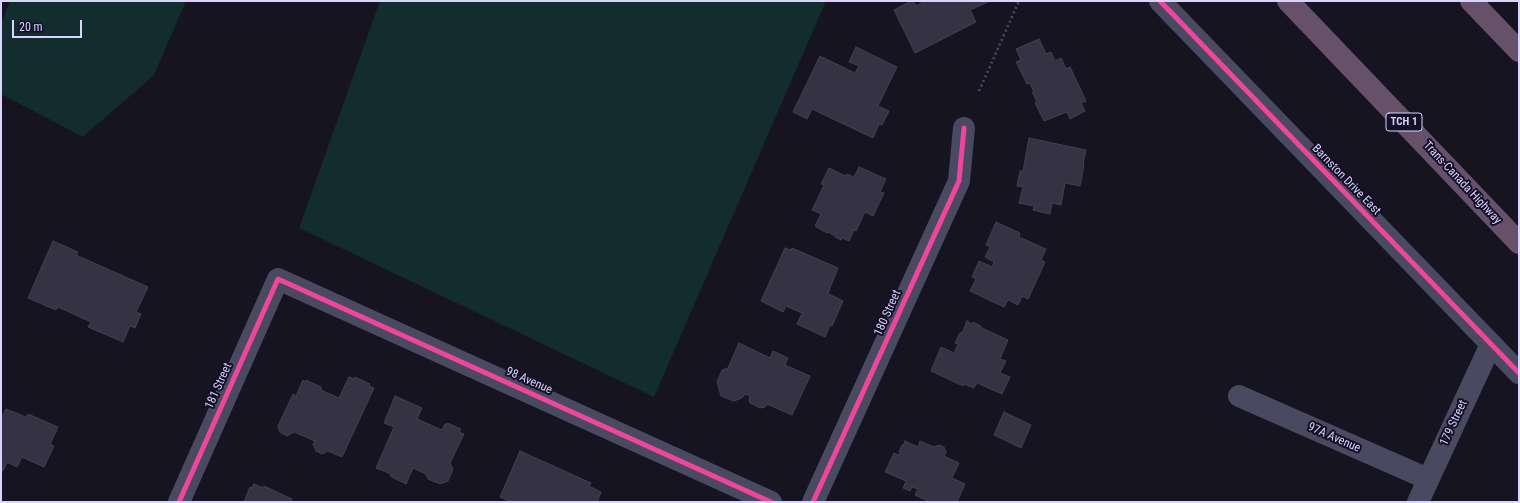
<!DOCTYPE html>
<html>
<head>
<meta charset="utf-8">
<style>
	body { margin:0 }
	#map { position:relative; width:1520px; height:503px; overflow:hidden; background:#161421; font-family:"Roboto Condensed",sans-serif }
	canvas { display:block }
	.frame { position:absolute; inset:0; border:2px solid #d9d4ff; pointer-events:none }
	.scale { position:absolute; left:12px; top:20px; width:70px; height:18px; box-sizing:border-box; border:2px solid #d9d4ff; border-top:0; padding-left:5px; font-size:12px; line-height:14px; white-space:nowrap; color:#d9d4ff; -webkit-text-stroke:3px #130f26; paint-order:stroke }
</style>
</head>
<body>
<div id="map">
<canvas width="1520" height="503"></canvas>
<div class="frame"></div>
<div class="scale">20 m</div>
</div>
<script>
const context = document.querySelector('canvas').getContext('2d');
context.lineJoin = 'round';
function fillPath(path, color) { context.fillStyle = color; context.fill(path, 'evenodd'); }
const shape = rows => new Path2D(rows.map(r => 'M' + r).join(''));
function trace(path, color, width, dash) { context.strokeStyle = color; context.lineWidth = width; context.lineCap = dash ? 'butt' : 'round'; context.setLineDash(dash || []); context.stroke(path); }
function label(font, color, halo, rows, align = 'center') {
  context.font = font + ' "Roboto Condensed",sans-serif'; context.lineWidth = 4; context.setLineDash([]); context.textBaseline = 'middle'; context.strokeStyle = halo; context.fillStyle = color; for (const [text, x, y, turn = 0] of rows) {
    context.save(); context.translate(x, y); context.rotate((+turn || 0) * Math.PI / 180); context.textAlign = isNaN(turn) ? turn : align; if (halo) context.strokeText(text, 0, 0); context.fillText(text, 0, 0); context.restore();
  }
}
fillPath(shape([
	[10,1,186,1,154,75,83,137,1,94,1,23],
	[380,1,826,1,654,397,299,228]
]), '#132c2d');
const building = shape([
	[911,1,913,1,916,6,925,1,988,2,970,10,976,22,915,53,894,10,911,1],
	[1039,39,1046,54,1051,52,1055,61,1061,58,1066,69,1070,67,1086,101,1081,103,1085,111,1070,119,1067,112,1044,121,1035,103,1037,102,1032,92,1034,92,1030,83,1027,84,1016,62,1021,60,1016,49,1039,39],
	[856,47,897,67,878,106,889,111,882,125,879,124,873,138,812,109,807,119,793,112,820,56,855,73,859,66,849,62,856,47],
	[1029,138,1086,150,1083,164,1084,165,1080,186,1065,183,1061,205,1052,203,1050,214,1033,210,1034,206,1019,203,1023,187,1017,186,1020,171,1023,171,1029,138],
	[859,167,886,179,880,192,884,193,873,216,865,212,856,231,854,230,849,241,842,238,841,240,835,237,835,236,828,232,827,233,815,226,821,214,812,210,824,185,821,184,829,168,846,176,847,174,854,177,859,167],
	[996,222,1020,233,1019,237,1046,249,1041,260,1045,262,1028,299,1022,296,1018,305,1008,300,1004,307,970,291,976,279,972,277,979,261,992,267,994,262,985,257,990,247,986,245,996,222],
	[53,241,78,252,76,255,148,287,136,312,141,314,135,328,130,326,123,342,88,327,91,322,58,307,56,310,28,298,53,241],
	[785,248,791,250,792,248,838,268,828,293,829,294,843,301,832,326,830,325,825,337,797,324,802,313,786,306,783,312,761,301,785,248],
	[967,321,972,324,973,322,981,326,980,327,1008,340,1000,359,1006,361,1000,373,1010,377,1002,394,977,383,974,388,964,384,963,386,931,371,941,347,954,353,958,344,955,343,960,333,962,333,967,321],
	[739,343,770,358,773,351,788,358,785,365,810,376,792,415,767,404,765,407,760,408,750,403,749,400,750,396,745,394,742,398,734,401,721,396,717,382,722,370,728,368,739,343],
	[349,377,354,379,355,377,370,384,369,386,374,388,342,457,328,451,322,454,316,451,313,444,315,441,294,432,287,436,280,432,278,426,293,394,296,396,303,380,305,382,306,380,321,387,321,389,323,391,339,398,349,377],
	[395,396,422,408,417,419,442,430,445,424,447,425,447,423,461,429,459,432,464,434,450,463,453,469,448,481,440,484,428,479,426,474,413,468,406,484,390,476,391,474,376,468,394,427,384,423,395,396],
	[6,409,26,417,28,414,58,427,50,444,54,446,44,467,22,457,17,467,7,462,3,471,1,470,1,420,6,409],
	[1004,412,1031,425,1021,448,994,435,1004,412],
	[905,441,918,447,920,441,934,447,939,445,944,447,946,452,944,456,959,463,952,478,965,484,957,502,930,502,915,495,918,489,912,487,910,491,903,488,906,481,885,472,894,453,899,455,900,452,899,452,902,445,903,446,905,441],
	[520,451,591,483,589,486,601,492,597,502,511,502,500,497,520,451],
	[254,484,263,488,264,486,292,499,290,502,244,502,250,487,252,488,254,484]
]);
fillPath(building, '#343243');
trace(building, '#433f54', 1);
trace(shape([
	[979,91,1019,1]
]), '#44505f', 2.5, [2, 3]);
trace(shape([
	[1160,1,1519,373],
	[1239,396,1428,479],
	[179,502,278,279,771,502],
	[813,502,959,181,964,128],
	[1418,502,1491,344]
]), '#4a4962', 22);
trace(shape([
	[1288,1,1519,243],
	[1471,1,1519,51]
]), '#67516a', 22);
trace(shape([
	[1160,1,1519,373],
	[179,502,278,279,771,502],
	[813,502,959,181,964,128]
]), '#ed469a', 5);
for (const [x, y, w] of [
	[1404,122,36]
]) { const box = new Path2D(); box.roundRect(x - w / 2, y - 9, w, 18, 3); context.fillStyle = '#130f26'; context.fill(box); trace(box, '#d9d4ff', 1); }
label('bold 11px', '#d9d4ff', null, [
	["TCH 1",1404,122]
]);
label('12px', '#d9d4ff', '#130f26', [
	["Barnston Drive East",1346,180,46],
	["Trans-Canada Highway",1462,183,47],
	["180 Street",888,313,-66],
	["98 Avenue",529,381,24],
	["181 Street",219,386,-66],
	["179 Street",1454,423,-65],
	["97A Avenue",1334,438,24]
]);
</script>
</body>
</html>
